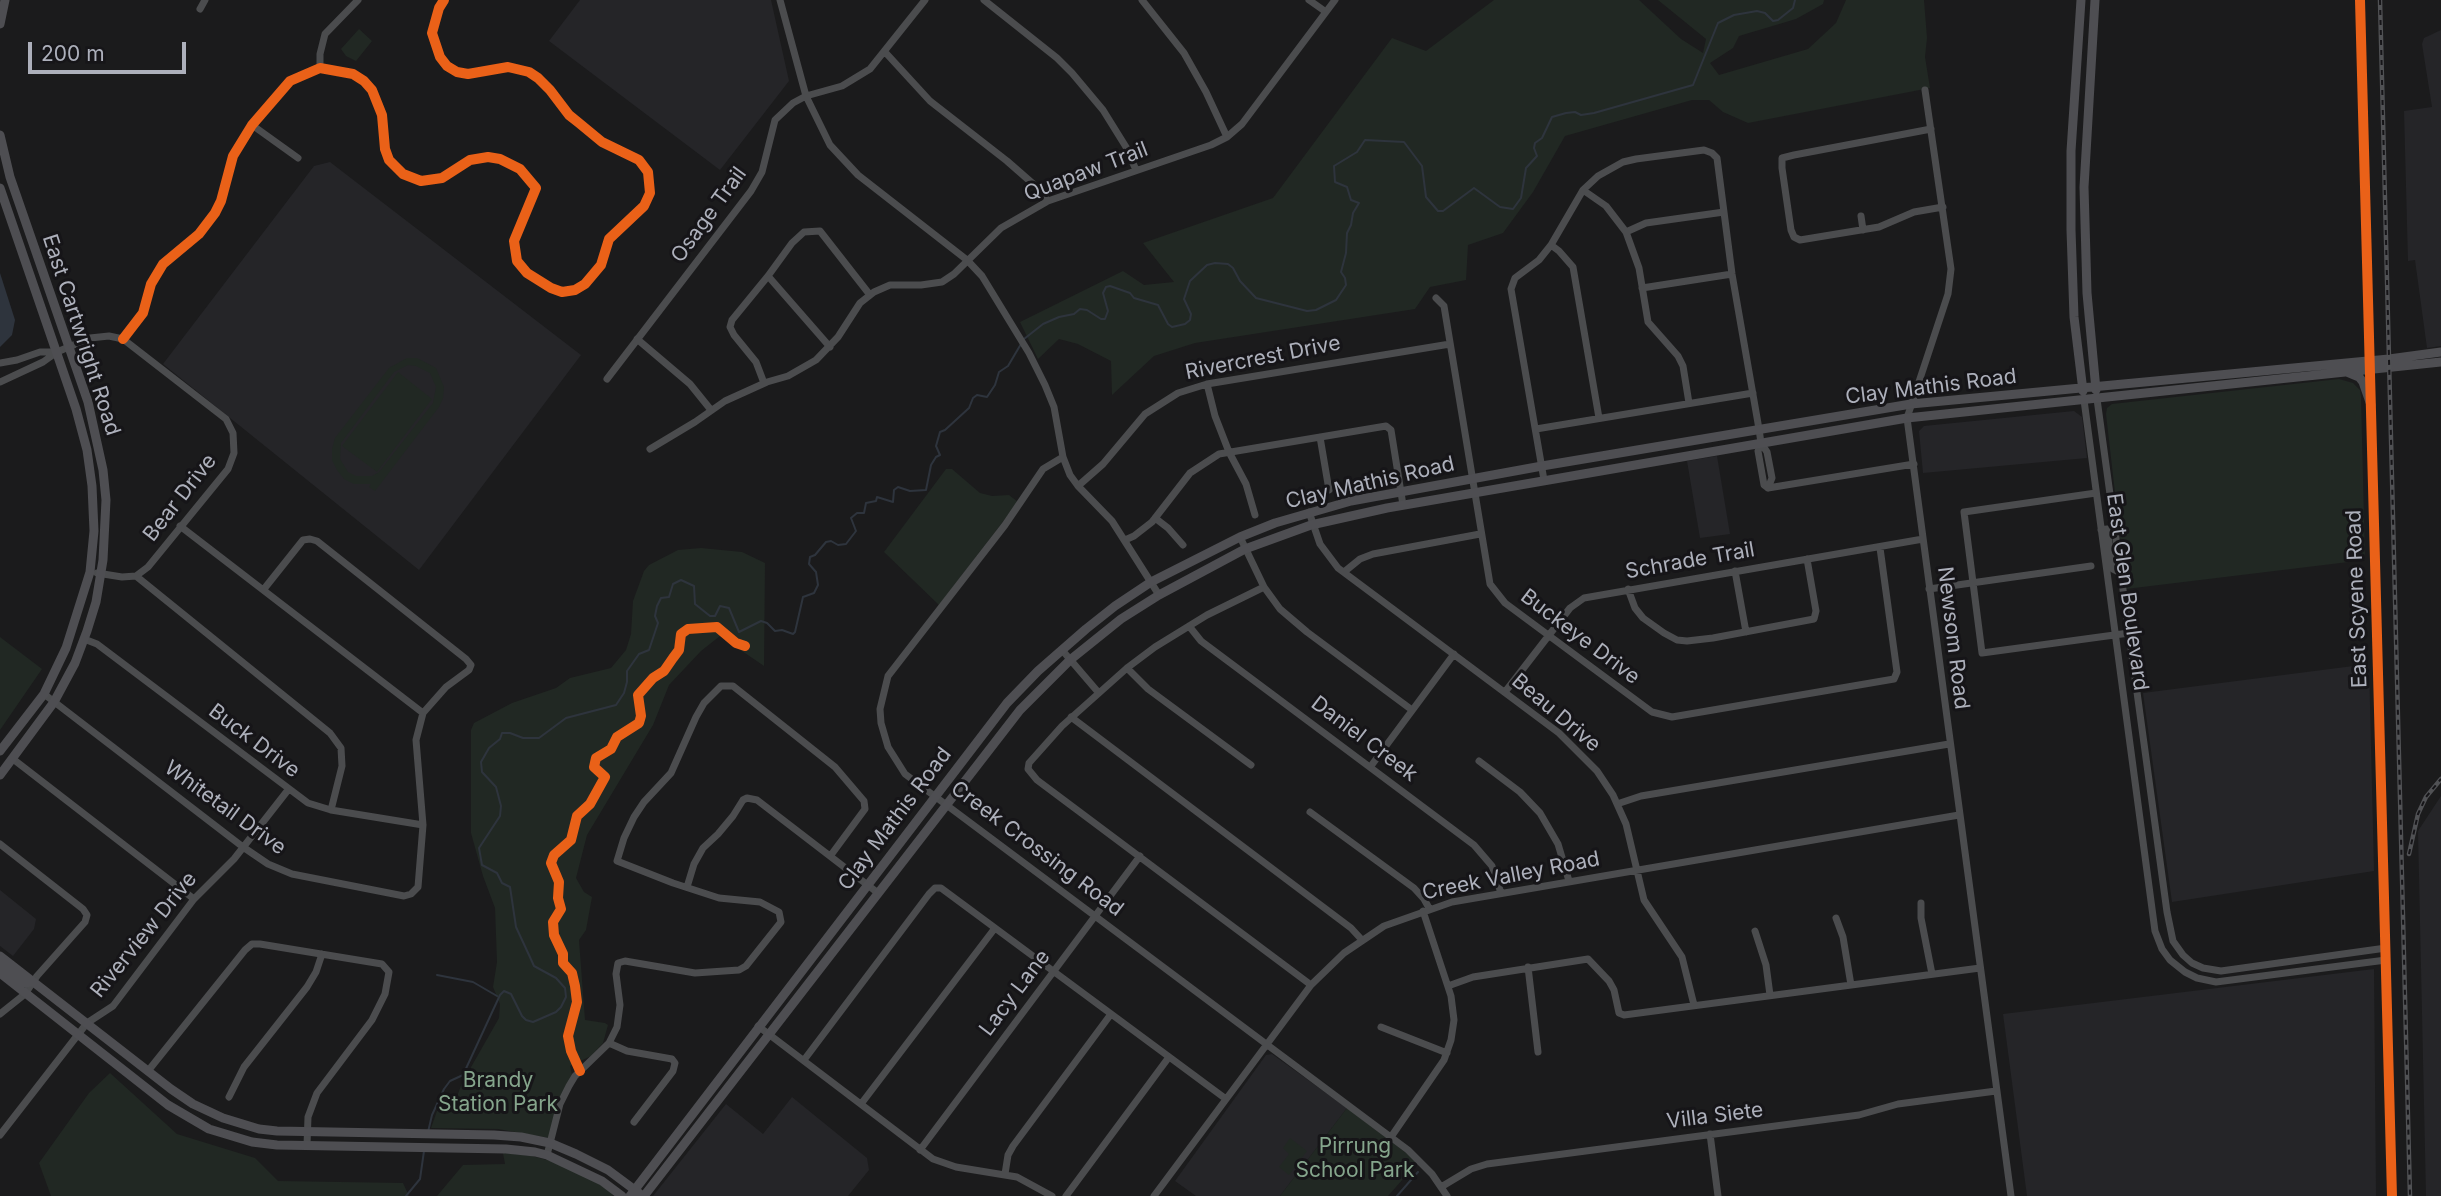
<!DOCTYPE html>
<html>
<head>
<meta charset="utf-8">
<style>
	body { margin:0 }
	#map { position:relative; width:2441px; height:1196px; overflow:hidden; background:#1b1b1c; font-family:Inter,sans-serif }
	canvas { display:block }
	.scale { position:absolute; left:28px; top:42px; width:158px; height:32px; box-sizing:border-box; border:4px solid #adb0bb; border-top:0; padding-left:9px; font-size:21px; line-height:24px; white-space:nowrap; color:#adb0bb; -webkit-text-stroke:5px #161518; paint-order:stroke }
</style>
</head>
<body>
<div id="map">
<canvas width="2441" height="1196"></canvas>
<div class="scale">200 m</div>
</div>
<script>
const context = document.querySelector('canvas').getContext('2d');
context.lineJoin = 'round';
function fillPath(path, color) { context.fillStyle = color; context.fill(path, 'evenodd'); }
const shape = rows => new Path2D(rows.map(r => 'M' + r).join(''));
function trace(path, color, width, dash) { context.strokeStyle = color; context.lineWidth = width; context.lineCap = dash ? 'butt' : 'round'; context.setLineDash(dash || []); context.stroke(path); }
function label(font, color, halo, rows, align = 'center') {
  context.font = font + ' Inter,sans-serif'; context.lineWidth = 6; context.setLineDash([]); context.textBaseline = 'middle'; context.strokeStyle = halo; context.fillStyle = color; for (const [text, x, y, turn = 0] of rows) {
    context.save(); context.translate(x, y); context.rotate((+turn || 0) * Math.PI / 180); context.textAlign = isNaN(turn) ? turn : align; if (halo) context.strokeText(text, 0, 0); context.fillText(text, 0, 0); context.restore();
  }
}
fillPath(shape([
	[580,0,771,0,789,81,720,170,549,41],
	[2441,30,2441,346,2427,348,2415,260,2408,261,2404,111,2432,107,2422,44,2424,38],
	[330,162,581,355,419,570,163,364,314,166],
	[2074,411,2082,417,2087,458,1923,473,1919,431,1924,426],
	[1717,456,1730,534,1700,538,1687,461],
	[2369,664,2374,871,2172,902,2143,693],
	[2441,796,2441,1196,2426,1196,2418,831],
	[0,890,36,919,34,929,13,956,0,946],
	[2374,969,2376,1196,2027,1196,2003,1014],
	[1272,1054,1347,1108,1280,1196,1196,1196,1175,1181,1266,1055],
	[792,1097,867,1158,869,1170,848,1196,653,1196,726,1104,763,1134]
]), '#252528');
fillPath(shape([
	[1494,0,1639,0,1681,39,1703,53,1706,39,1658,0,1824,0,1823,4,1796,19,1739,36,1733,48,1710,63,1719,75,1808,49,1836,23,1846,0,1924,0,1927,38,1925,57,1930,88,1748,123,1723,112,1709,100,1692,100,1565,136,1533,192,1503,233,1468,245,1466,280,1430,287,1415,309,1195,343,1154,356,1112,395,1111,361,1078,344,1059,339,1038,359,1020,322,1123,271,1144,285,1174,282,1143,243,1273,198,1392,38,1426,51],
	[359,29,372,41,356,61,346,56,341,49],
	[407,358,417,358,436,368,444,387,443,398,439,407,375,491,369,487,371,484,354,484,344,479,337,470,332,460,332,449,335,438,389,368],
	[408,365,416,366,430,373,436,387,433,403,379,472,372,476,356,476,348,472,340,459,341,443,394,372],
	[398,372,432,399,377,472,342,446],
	[2339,379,2353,383,2360,390,2361,397,2365,560,2126,589,2106,414,2107,408,2112,404],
	[946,469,952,469,980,493,992,496,1009,495,1018,502,939,605,884,552],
	[701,548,742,552,765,563,764,666,720,636,701,651,669,685,653,725,587,835,576,878,584,892,592,897,586,930,579,940,585,1020,605,1023,608,1025,603,1043,591,1056,570,1066,572,1075,549,1138,498,1129,431,1128,437,1111,451,1105,456,1099,462,1083,499,1018,500,1004,493,987,497,962,495,908,483,876,471,833,471,730,474,723,512,703,556,688,570,678,611,668,626,650,631,634,633,601,644,571,649,565,678,550],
	[0,637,42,669,0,730],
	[110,1073,177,1134,255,1158,278,1181,403,1183,409,1196,51,1196,39,1163,89,1093],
	[1347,1108,1418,1162,1388,1196,1280,1196],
	[1290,1138,1307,1151,1289,1175,1279,1167,1289,1154,1283,1148],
	[503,1153,532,1156,558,1163,589,1177,611,1192,613,1196,437,1196,463,1165,505,1164]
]), '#212823');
fillPath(shape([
	[0,273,15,320,12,335,0,347]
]), '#2e343d');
trace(shape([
	[1024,339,1043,324,1059,317,1074,314,1080,309,1087,310,1101,319,1105,319,1108,311,1103,293,1106,287,1110,286,1130,293,1134,298,1158,305,1168,324,1172,327,1185,324,1190,320,1191,314,1184,299,1190,281,1207,265,1215,263,1228,264,1233,268,1240,281,1256,298,1307,311,1316,310,1336,300,1346,285,1345,278,1341,272,1346,253,1347,233,1351,225,1353,213,1359,203,1351,200,1347,187,1335,182,1334,166,1357,152,1365,140,1404,142,1422,166,1426,197,1438,211,1443,211,1474,188,1500,207,1513,209,1521,198,1526,168,1537,156,1534,148,1535,143,1542,138,1552,117,1566,113,1575,112,1581,115,1594,113,1693,85,1718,23,1734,15,1757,11,1765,13,1773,21,1778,20,1793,8,1795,0],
	[437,975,473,982,497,996],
	[428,1132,432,1115,444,1089,450,1081,463,1075,500,995,504,991,511,994,522,1016,526,1020,533,1022,556,1012,561,1007,566,997,565,988,556,978,534,966,529,955,516,927,510,887,502,883,497,873,482,865,479,848,500,816,501,806,496,787,482,772,481,762,489,748,500,739,502,733,510,733,523,738,539,738,566,718,616,705,624,693,627,682,627,671,639,654,649,650,658,623,655,616,657,606,661,598,669,597,673,584,681,580,694,586,695,604,710,616,715,616,720,606,729,608,739,632,761,621,767,623,775,631,782,630,793,634,795,632,803,597,814,593,818,585,816,572,809,564,810,557,815,555,826,542,831,541,838,545,846,544,856,531,851,518,857,513,864,513,866,503,876,501,877,497,893,502,894,490,898,487,910,491,926,490,931,465,936,457,940,455,936,446,940,432,945,430,969,408,973,398,977,395,987,397,995,385,999,372,1008,366,1021,344],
	[406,1196,420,1179,424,1151],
	[1397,1196,1418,1172]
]), '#2e343d', 2);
trace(shape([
	[780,0,806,96,830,145,858,175,967,260,982,276,1029,353,1045,385,1054,407,1063,457,1070,475,1078,486,1112,521,1159,595],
	[984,0,1057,58,1072,73,1103,110,1126,147,1136,170],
	[1142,0,1184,53,1206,92,1227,137],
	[1309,0,1326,12],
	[2360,0,2392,1196],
	[200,9,205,0],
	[885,52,930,101,1007,161,1039,189,1048,201],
	[320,68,320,54,325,34,358,0],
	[1925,90,1951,269,1948,294,1907,418,2011,1196],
	[252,125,298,158],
	[1931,129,1794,155,1782,158,1782,168,1791,230,1794,237,1800,240,1879,227,1914,212,1943,207],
	[1583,190,1606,206,1626,232,1639,268,1648,322,1678,356,1683,366,1689,403],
	[1861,216,1863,230],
	[1626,232,1646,223,1724,212],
	[1551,245,1559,251,1573,267,1599,418],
	[768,276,830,347],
	[1642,288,1732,274],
	[1436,298,1444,306,1490,584,1505,603,1652,712,1672,717,1894,679,1897,672,1880,548],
	[123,339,143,313,151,284,163,264,199,234,215,213,221,201,233,156,252,125,290,81,320,68,353,74,364,81,372,90,382,115,385,149,389,160,403,174,421,181,442,178,470,160,488,157,500,159,520,169,536,188,514,241,517,261,527,273,551,288,562,292,575,290,585,284,601,265,609,239,644,206,650,193,648,172,639,160,602,142,579,123,569,115,550,90,538,78,529,72,508,67,468,74,457,72,447,66,440,57,432,33,439,8,444,0],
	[637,339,690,384,711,410],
	[57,352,90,338,109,336,123,339,226,419,233,433,234,453,228,469,148,567,136,576,122,577,97,573],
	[0,363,17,360,40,352,57,352,43,362,0,382],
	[607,379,751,191,762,172,775,120,793,103,806,96,842,86,870,69,925,0],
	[764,383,756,362,734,335,730,327,732,320,768,276,792,243,804,232,820,231,870,295],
	[1207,384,1215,416,1229,452,1246,484,1255,515],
	[2097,399,2167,912,2173,941,2183,955,2192,963,2203,968,2221,971,2386,948],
	[2084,400,2155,931,2162,949,2170,960,2185,972,2197,978,2216,982,2386,960],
	[1536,429,1753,393],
	[1320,437,1329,490],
	[1761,443,1758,451,1764,485,1768,488],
	[650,449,695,422,725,401,767,382,788,376,816,360,838,337,860,303,874,292,890,285,921,285,942,282,954,274,1001,228,1048,201,1211,145,1227,137,1242,124,1335,0],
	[1063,457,1043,469,1005,525,888,676,880,709,881,723,888,747,905,774,1408,1150,1432,1174,1447,1196],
	[1544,480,1511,289,1515,278,1539,260,1551,245,1583,190,1598,176,1623,162,1636,159,1704,150,1712,153,1717,158,1732,274,1759,429,1761,443,1767,452,1772,478,1768,488],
	[1078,486,1103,464,1145,414,1178,393,1207,384,1450,344],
	[1768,488,1914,464],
	[2096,493,1964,512,1982,653,2129,633],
	[1309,512,1320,544,1338,568,1559,733,1597,771,1613,795,1626,824,1644,900,1682,957,1694,1005],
	[1155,518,1168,528,1183,545],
	[180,526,423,713],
	[2101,530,2107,529,2113,569,2121,573],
	[1240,537,1264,587,1280,609,1307,632,1412,710],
	[1125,540,1134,536,1152,522,1190,473,1219,454,1386,426,1391,430,1403,505],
	[1735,571,1746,632],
	[1344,572,1360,559,1373,554,1480,534],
	[136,576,330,733,341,748,342,766,331,810],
	[1264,587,1207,615,1155,647,1127,668,1062,726,1029,763,1028,769,1037,780,1311,985],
	[1628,589,1635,608,1643,618,1664,633,1677,640,1687,641,1713,638,1814,619,1816,611,1807,559],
	[1929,589,2091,566],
	[1189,626,1201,641,1474,845,1492,866,1501,893],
	[84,639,97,644,308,803,331,810,423,825],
	[1062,650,1098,692],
	[1127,668,1148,689,1251,765],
	[1505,692,1570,608,1584,598,1923,539],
	[44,694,243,847,268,864,292,874,404,896,411,894,418,887,423,825,416,740,423,713,446,687,469,670,471,665,466,659,317,541,310,539,303,540,264,589],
	[1071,717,1351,928,1362,940],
	[13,759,194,899],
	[1479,761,1520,792,1540,813,1558,844,1569,881],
	[1371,766,1454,654],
	[1617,804,1641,796,1949,744],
	[1310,812,1414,888,1424,899,1429,908],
	[0,844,83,909,87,915,85,922,37,976,25,994,0,1014],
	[687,887,694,864,703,848,718,834,733,816,743,800,747,798,757,800,878,893],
	[1921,903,1921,918,1932,974],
	[1836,918,1843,937,1851,985],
	[1755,931,1766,965,1770,995],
	[1528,967,1538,1052],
	[1448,986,1473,977,1588,959,1609,981,1614,990,1619,1013,1624,1015,1980,968],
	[758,1026,933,1159,956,1167,1017,1177,1052,1196],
	[1381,1027,1447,1053],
	[609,1043,627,1051,672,1059,675,1063,673,1071,634,1122],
	[804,1060,929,894,935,888,941,888,1226,1099],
	[148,1071,245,950,252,944,260,944,382,964,389,972,385,994,372,1020,317,1093,308,1117,307,1145],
	[229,1097,244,1067,307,987,316,972,322,954],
	[861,1104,995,928],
	[1710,1134,1718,1196],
	[0,1135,87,1023,113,1006,194,899,234,859,288,790],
	[1391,1137,1444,1060,1451,1040,1454,1020,1451,996,1423,911],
	[920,1150,1140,856],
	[547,1155,560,1104,569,1086,575,1076,609,1043,617,1027,620,1005,616,974,618,963,625,961,695,973,739,970,746,966,781,922,779,912,760,902,719,898,673,883,617,861,624,838,634,817,644,802,671,773,696,717,704,703,721,686,733,686,835,767,864,801,865,809,831,855],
	[1005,1174,1008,1155,1013,1146,1111,1014],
	[1441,1187,1471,1169,1487,1164,1859,1115,1898,1104,1996,1091],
	[1066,1196,1169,1057],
	[1154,1196,1311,985,1344,953,1384,926,1452,902,1959,815]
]), '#4b4c4e', 7);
trace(shape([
	[2081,0,2071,151,2071,230,2074,317,2083,391],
	[2095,0,2084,187,2087,293,2096,390],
	[0,24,5,0],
	[0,135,10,177,88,402,103,470,106,500,103,560,96,602,87,631,75,663,54,702,0,775],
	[0,188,76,409,87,450,92,486,94,531,90,572,66,648,44,694,0,751],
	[2347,372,2359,377,2363,382,2371,405],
	[0,956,171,1089,193,1104,223,1118,259,1129,277,1131,494,1135,521,1137,550,1143,576,1154,608,1170,639,1193],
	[0,966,23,983,33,982],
	[0,973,168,1105,209,1129,252,1142,277,1145,506,1149,535,1152,547,1155,602,1181,622,1196],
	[630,1196,1007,703,1038,671,1086,629,1115,606,1151,582,1240,537,1275,523,1351,501,1542,466,1911,404,2389,359,2441,352],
	[644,1196,1020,710,1070,660,1121,619,1159,595,1245,549,1311,525,1387,508,1907,418,2441,362]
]), '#4e4e52', 9);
const rail = shape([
	[2380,0,2410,1196],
	[2409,854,2418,814,2426,797,2441,779]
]);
trace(rail, '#505154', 4.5);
trace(rail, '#161518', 2, [5]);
trace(shape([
	[2360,0,2392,1196],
	[123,339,143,313,151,284,163,264,199,234,215,213,221,201,233,156,252,125,290,81,320,68,353,74,364,81,372,90,382,115,385,149,389,160,403,174,421,181,442,178,470,160,488,157,500,159,520,169,536,188,514,241,517,261,527,273,551,288,562,292,575,290,585,284,601,265,609,239,644,206,650,193,648,172,639,160,602,142,579,123,569,115,550,90,538,78,529,72,508,67,468,74,457,72,447,66,440,57,432,33,439,8,444,0],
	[580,1071,571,1051,568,1036,577,1002,575,986,572,973,563,963,563,954,554,935,553,922,561,909,558,898,559,882,551,863,554,855,571,840,577,816,590,804,605,777,594,767,596,758,611,749,617,737,639,723,641,716,638,695,653,678,664,671,673,658,679,650,681,634,688,629,717,627,736,643,745,646]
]), '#ea6118', 10);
label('21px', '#adb0bb', '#161518', [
	["Quapaw Trail",1086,172,-21],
	["Osage Trail",709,215,-54],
	["East Cartwright Road",81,335,72],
	["Rivercrest Drive",1263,358,-11],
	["Clay Mathis Road",1931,387,-7],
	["Clay Mathis Road",1370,483,-13],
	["Bear Drive",180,498,-52],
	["Schrade Trail",1690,561,-10],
	["East Glen Boulevard",2127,592,82],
	["East Scyene Road",2357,599,-92],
	["Buckeye Drive",1580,637,37],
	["Newsom Road",1953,638,83],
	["Beau Drive",1556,713,40],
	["Daniel Creek",1364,739,37],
	["Buck Drive",254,741,37],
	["Whitetail Drive",225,808,36],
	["Clay Mathis Road",895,819,-53],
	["Creek Crossing Road",1037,849,37],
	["Creek Valley Road",1511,876,-11],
	["Riverview Drive",144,935,-51],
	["Lacy Lane",1015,993,-53],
	["Villa Siete",1715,1116,-7]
]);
label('21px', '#85a58c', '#161518', [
	["Brandy",498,1081],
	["Station Park",498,1105],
	["Pirrung",1355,1147],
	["School Park",1355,1171]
]);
</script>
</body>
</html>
